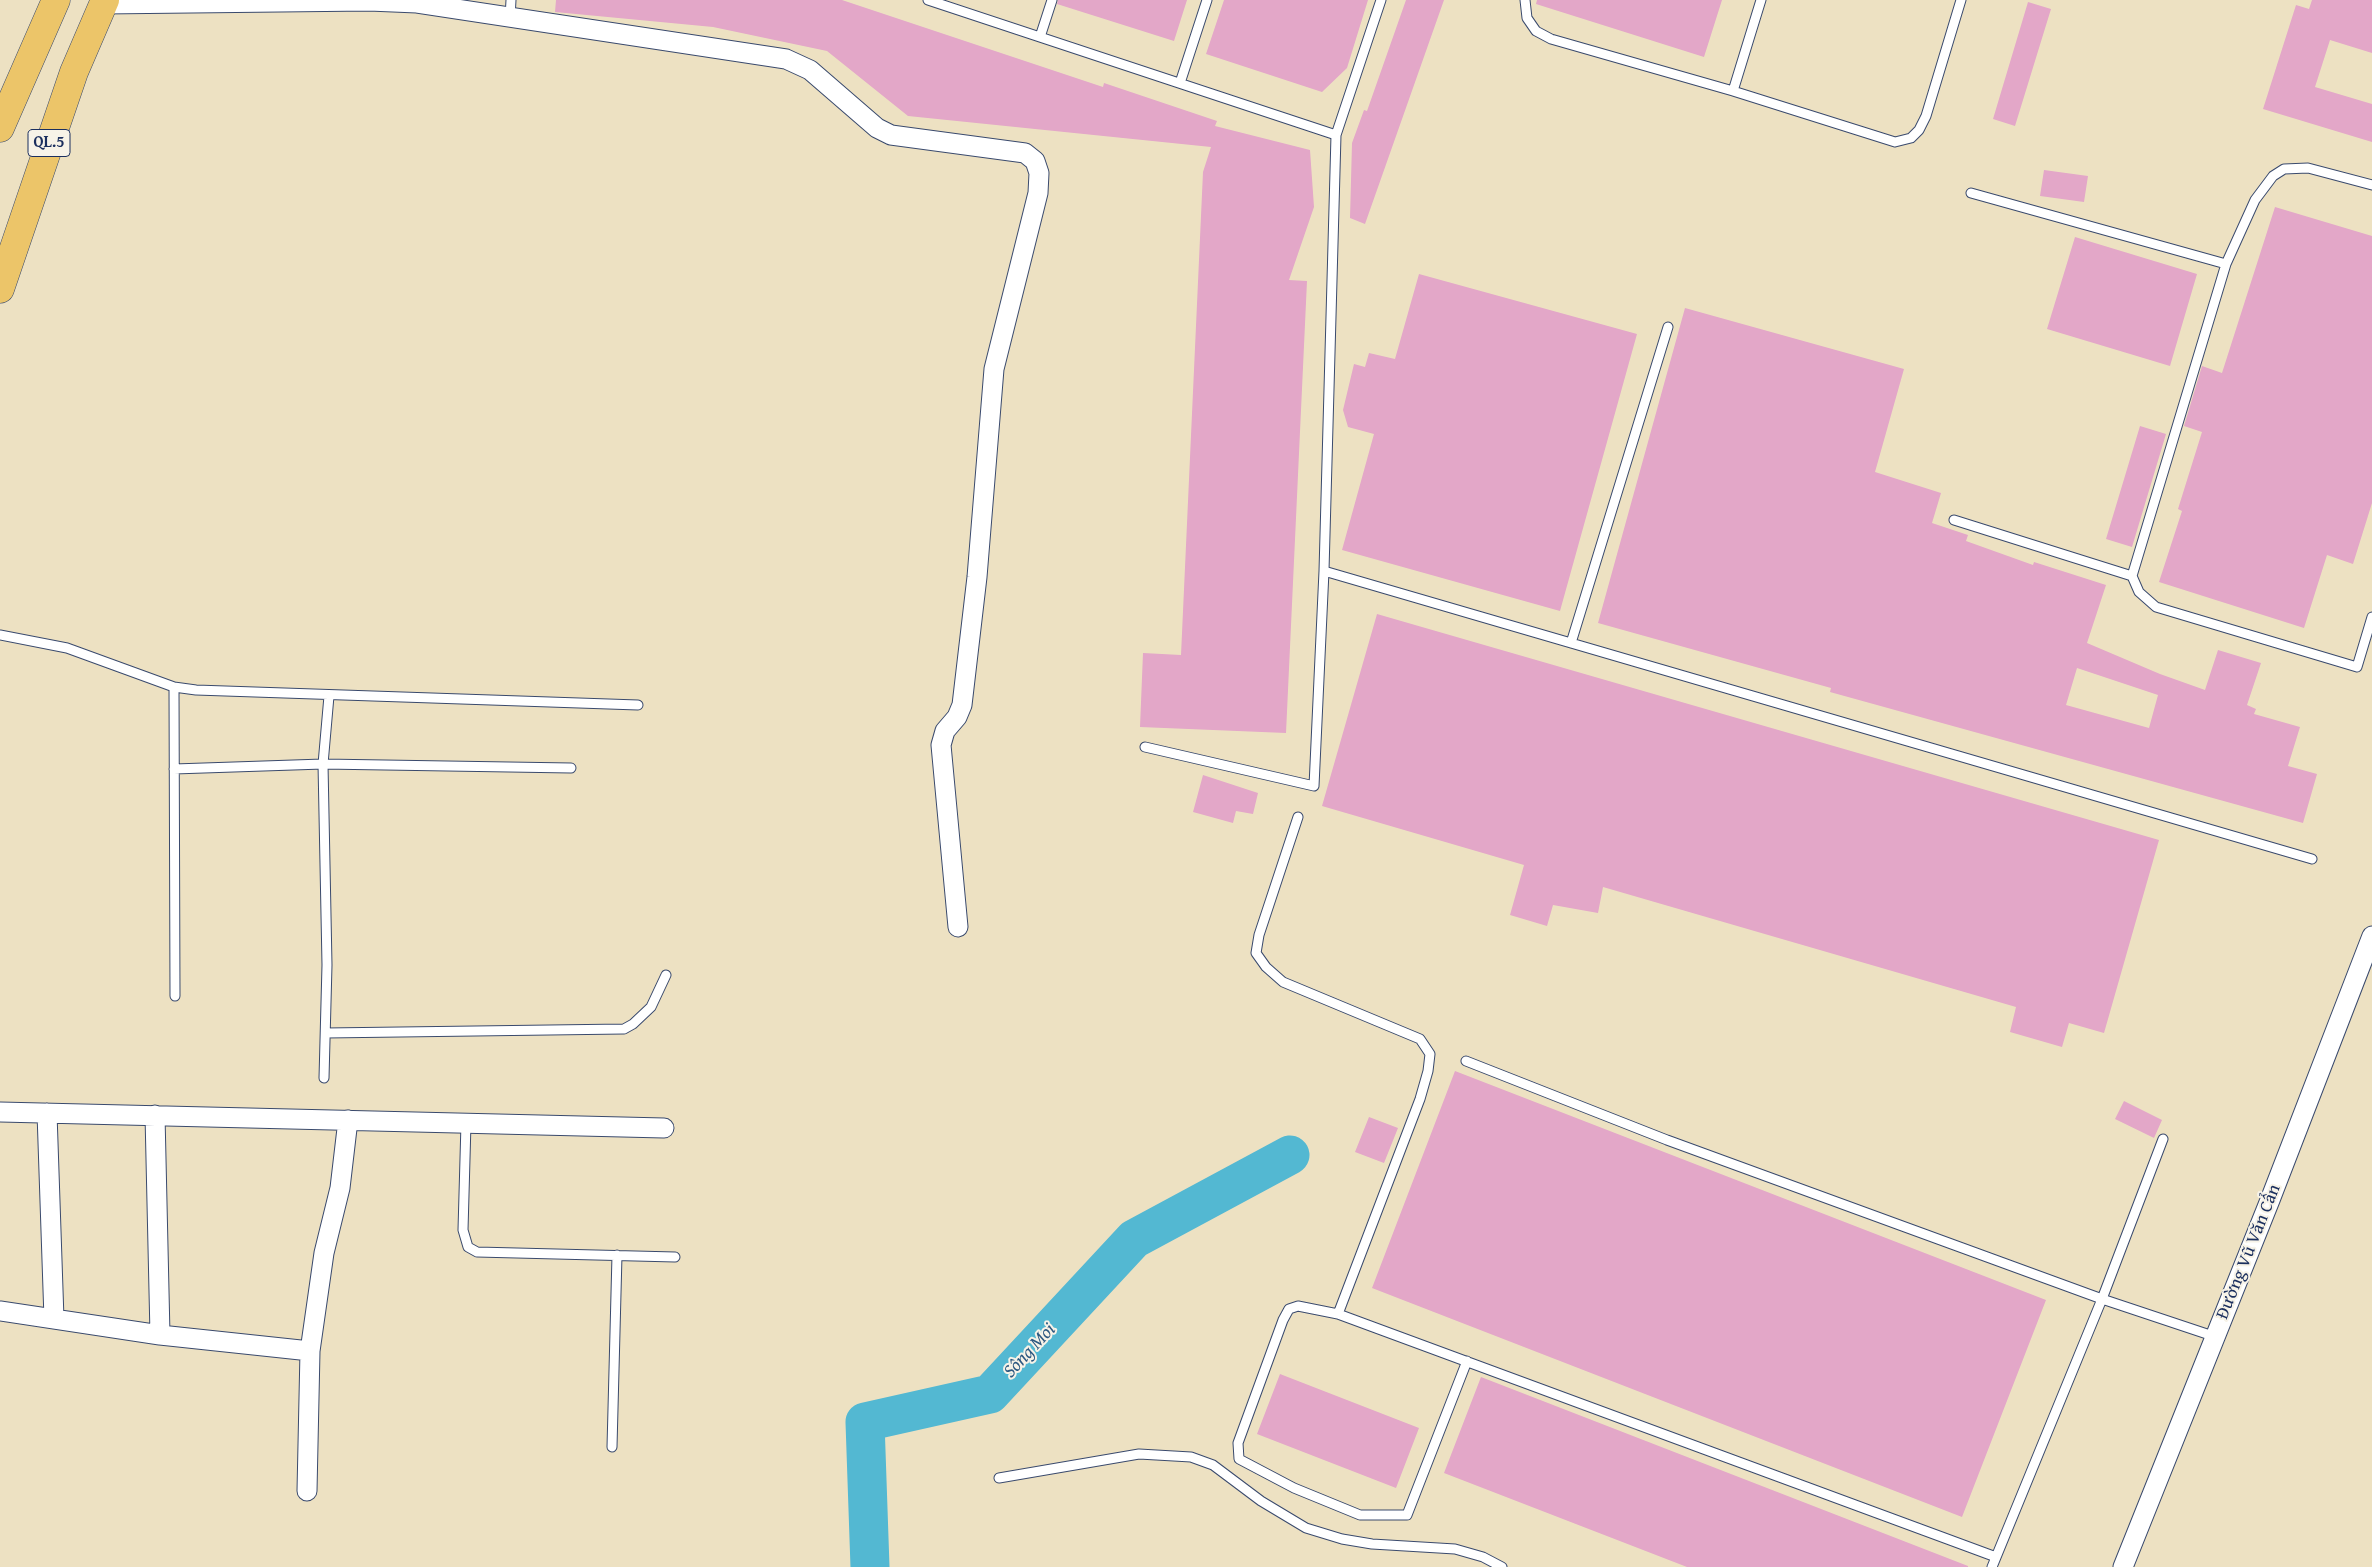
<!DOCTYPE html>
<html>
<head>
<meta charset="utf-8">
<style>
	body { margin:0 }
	canvas { display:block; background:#ede1c2 }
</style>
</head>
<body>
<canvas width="2372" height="1567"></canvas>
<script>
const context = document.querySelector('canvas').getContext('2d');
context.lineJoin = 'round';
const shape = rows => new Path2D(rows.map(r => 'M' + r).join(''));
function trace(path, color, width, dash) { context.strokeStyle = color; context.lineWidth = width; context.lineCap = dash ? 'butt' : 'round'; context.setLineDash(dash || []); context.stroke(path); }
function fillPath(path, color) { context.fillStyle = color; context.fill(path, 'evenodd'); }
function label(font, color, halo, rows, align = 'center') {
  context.font = font + ' "Gentium Book Plus",serif'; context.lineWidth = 4; context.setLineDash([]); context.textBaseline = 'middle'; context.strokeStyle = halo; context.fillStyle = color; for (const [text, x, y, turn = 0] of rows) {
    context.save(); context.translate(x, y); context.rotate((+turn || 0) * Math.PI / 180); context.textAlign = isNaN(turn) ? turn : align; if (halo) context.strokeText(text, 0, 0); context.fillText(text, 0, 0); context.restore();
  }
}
trace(shape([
	[870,1567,865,1422,990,1394,1134,1239,1290,1155]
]), '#53b8d2', 39);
fillPath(shape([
	[556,0,842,0,1103,87,1104,83,1217,121,1215,126,1310,150,1314,207,1289,280,1307,281,1286,733,1140,727,1143,653,1181,655,1203,172,1211,147,908,116,827,51,713,27,555,12],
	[1058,0,1187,0,1174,41,1057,4],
	[1224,0,1368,0,1347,68,1322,92,1206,54],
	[1406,0,1444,0,1365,224,1350,218,1352,143,1364,110,1367,111],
	[1537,0,1722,0,1704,57,1536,4],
	[2312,0,2372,0,2372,53,2330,40,2315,87,2372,104,2372,142,2263,109,2296,5,2309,9],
	[2028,2,2051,9,2015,126,1993,119],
	[2044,170,2088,176,2084,202,2040,196],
	[2275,207,2372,236,2372,503,2353,564,2327,555,2304,628,2159,582,2182,511,2178,509,2202,432,2184,426,2202,366,2222,373],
	[2075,237,2197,274,2170,366,2047,329],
	[1419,274,1637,334,1560,611,1342,550,1374,434,1348,427,1343,410,1354,364,1365,367,1369,353,1395,359],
	[1685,308,1904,369,1875,472,1941,493,1932,523,1968,535,1966,541,2033,565,2034,562,2106,585,2087,643,2160,674,2205,690,2218,650,2261,663,2247,705,2256,709,2254,714,2300,727,2288,766,2317,774,2303,823,1830,692,1831,688,1598,623],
	[2077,668,2158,695,2149,728,2066,705],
	[2140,426,2166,434,2132,547,2106,539],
	[1377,614,2159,840,2104,1033,2069,1023,2062,1047,2010,1032,2016,1007,1603,887,1598,913,1553,905,1547,926,1510,915,1524,865,1322,806],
	[1203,775,1258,793,1253,814,1236,811,1233,823,1193,812],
	[1455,1071,2046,1300,1962,1517,1372,1288],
	[2124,1101,2162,1120,2154,1138,2115,1119],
	[1369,1117,1398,1128,1384,1163,1355,1152],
	[1280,1374,1419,1428,1396,1488,1257,1434],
	[1481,1377,1968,1566,1968,1567,1687,1567,1444,1473]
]), '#e3a7c8');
const lane = shape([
	[928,0,1336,135],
	[1525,0,1527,18,1536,31,1551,39,1733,91,1895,142,1911,138,1919,130,1926,116,1961,0],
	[510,18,511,0],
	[1040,37,1052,0],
	[1180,83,1207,0],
	[1733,91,1761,0],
	[2372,185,2308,168,2284,169,2273,176,2255,200,2226,264,2132,576,2139,592,2156,607,2357,667,2372,617],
	[1971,193,2226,264],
	[1954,520,2132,576],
	[1324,571,2312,859],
	[0,635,67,648,174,687,196,690,638,705],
	[1571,643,1668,327],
	[174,687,175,996],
	[1145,747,1314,786,1324,571,1336,135,1381,0],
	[174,769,323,764,571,768],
	[1298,817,1259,935,1256,953,1266,967,1283,982,1420,1039,1430,1054,1428,1071,1420,1099,1338,1314,1298,1306,1289,1309,1283,1320,1238,1443,1239,1459,1294,1488,1360,1515,1407,1515,1467,1361],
	[326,1033,624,1029,633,1024,651,1007,666,975],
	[1466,1061,1667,1140,2102,1299,2163,1139],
	[324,1078,327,965,323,764,329,696],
	[466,1123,463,1230,468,1247,477,1252,675,1257],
	[1338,1314,1996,1557],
	[612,1447,617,1255],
	[999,1478,1139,1454,1191,1457,1213,1465,1261,1501,1306,1528,1342,1539,1372,1544,1455,1549,1483,1557,1502,1567],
	[1992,1567,2102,1299,2216,1337]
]);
const street = shape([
	[103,4,369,1,417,3,786,59,810,70,877,128,891,135,1025,153,1035,161,1039,173,1038,193,994,369,977,577,962,705,957,717,945,731,941,745,958,927],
	[0,1112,664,1128],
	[47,1113,54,1319],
	[155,1115,160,1335],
	[0,1311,160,1335,310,1351],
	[307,1491,310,1351,324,1253,340,1188,348,1120],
	[2123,1567,2270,1200,2372,936]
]);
const highway = shape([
	[0,128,56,0],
	[0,289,74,72,105,0]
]);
trace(lane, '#3a4a6d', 11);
trace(street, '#3a4a6d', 21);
trace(highway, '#3a4a6d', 29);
trace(lane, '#fff', 9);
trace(street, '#fff', 19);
trace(highway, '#ecc569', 28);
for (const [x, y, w] of [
	[49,143,42]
]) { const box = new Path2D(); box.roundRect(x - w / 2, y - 13.5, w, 27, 4); context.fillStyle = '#f7f3e8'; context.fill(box); trace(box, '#1b2f5e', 1); }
label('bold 16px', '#1b2f5e', null, [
	["QL.5",49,143]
]);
label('18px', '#1b2f5e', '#f7f3e8', [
	["Đường Vũ Văn Cẩn",2249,1252,-68]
]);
label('italic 19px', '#2c5881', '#f7f3e8', [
	["Sông Moi",1030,1351,-47]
]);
</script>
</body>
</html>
